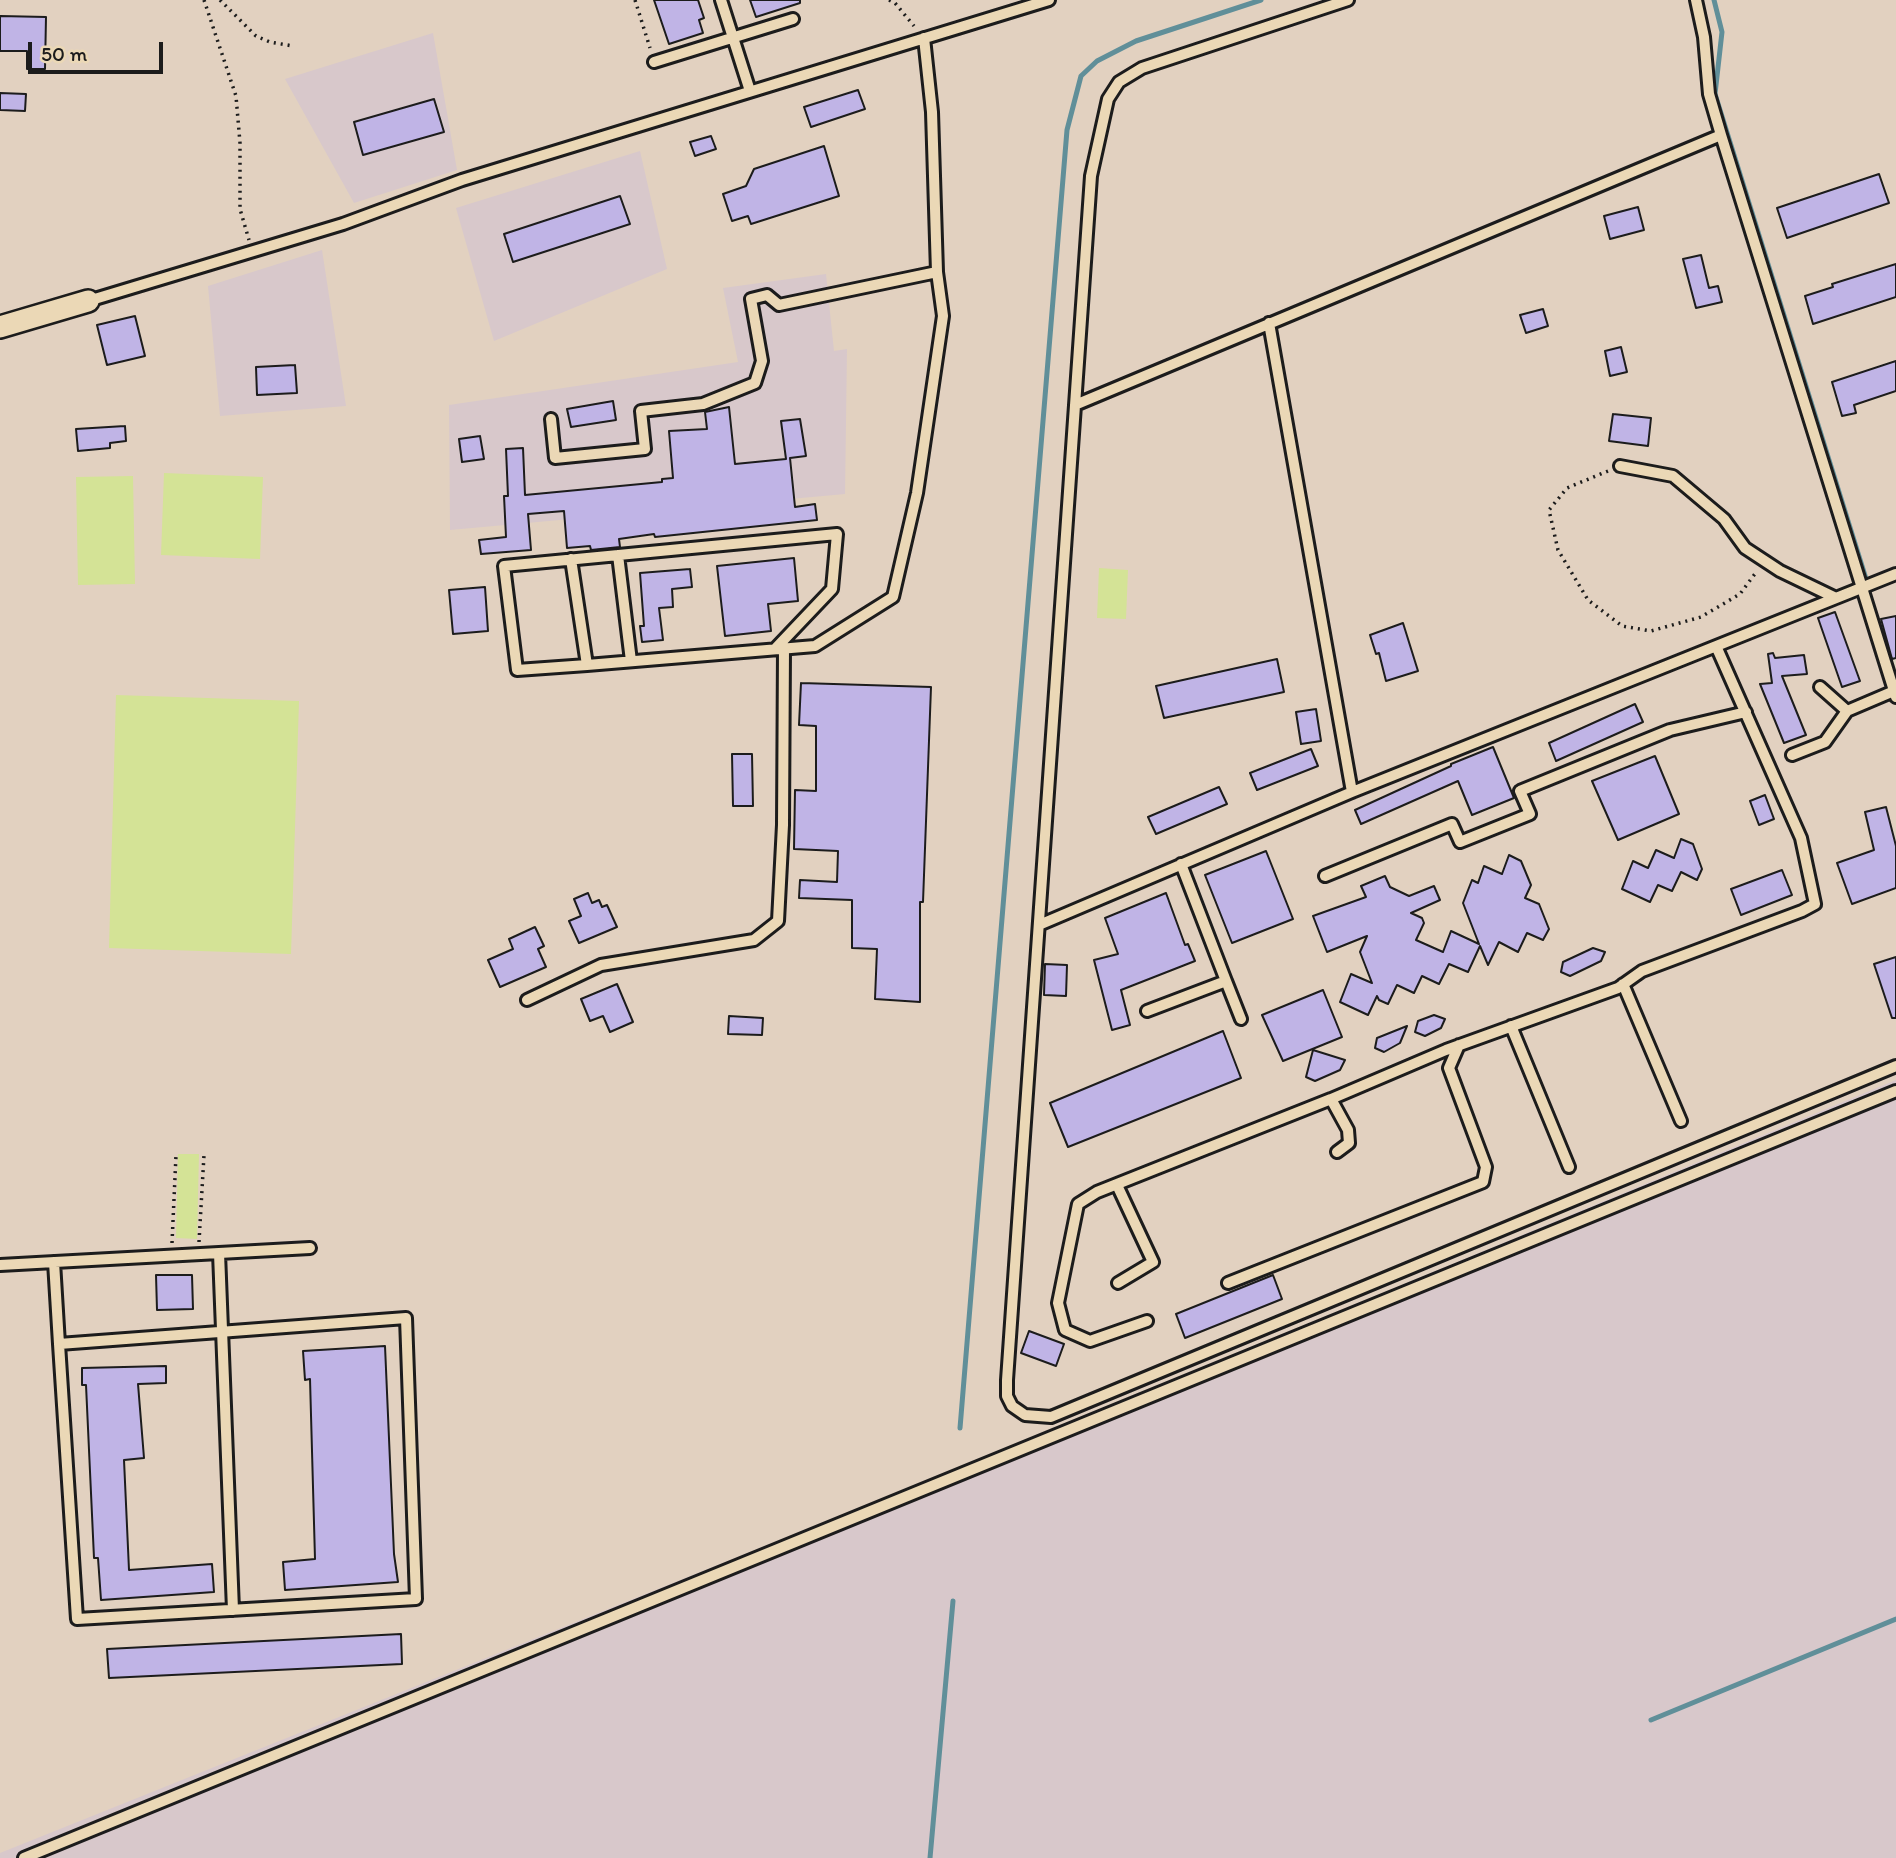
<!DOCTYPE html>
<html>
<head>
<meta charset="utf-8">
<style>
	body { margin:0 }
	#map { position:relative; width:1896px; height:1858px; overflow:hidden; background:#e2d1c0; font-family:Itim,sans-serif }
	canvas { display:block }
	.scale { position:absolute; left:28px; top:42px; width:135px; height:32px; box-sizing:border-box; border:4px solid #1c1c1c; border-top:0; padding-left:9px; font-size:21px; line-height:24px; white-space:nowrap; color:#1c1c1c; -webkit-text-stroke:5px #ebd8b6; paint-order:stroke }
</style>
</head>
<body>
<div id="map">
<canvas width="1896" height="1858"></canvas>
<div class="scale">50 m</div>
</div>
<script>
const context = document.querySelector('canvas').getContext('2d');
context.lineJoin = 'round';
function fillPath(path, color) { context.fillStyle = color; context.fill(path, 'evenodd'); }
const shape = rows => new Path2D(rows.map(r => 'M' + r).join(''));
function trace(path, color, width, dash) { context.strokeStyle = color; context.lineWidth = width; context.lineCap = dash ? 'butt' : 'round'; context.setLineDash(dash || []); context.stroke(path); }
fillPath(shape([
	[433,33,457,170,354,203,285,79],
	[640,151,667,269,494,341,456,208],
	[322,250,346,406,220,416,208,286],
	[826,274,834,351,847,349,845,494,450,530,449,405,738,362,723,288],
	[1896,1080,1896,1858,0,1858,0,1853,987,1457]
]), '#d8c8cb');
fillPath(shape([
	[164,473,263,477,260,559,161,555],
	[133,476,135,584,78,585,76,477],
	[1099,568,1128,570,1126,619,1097,618],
	[116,695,299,701,291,954,109,948],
	[178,1154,199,1154,197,1239,176,1238]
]), '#d4e396');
trace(shape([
	[1714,0,1722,32,1715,94,1867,582],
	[960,1428,1067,130,1081,76,1097,61,1136,41,1261,0],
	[1651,1720,1896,1619],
	[930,1858,953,1601]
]), '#608f99', 5);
const building = shape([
	[654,0,698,0,704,18,699,20,703,33,669,44,654,0],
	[750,0,800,0,800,3,756,17,750,0],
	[0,16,46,17,45,69,27,69,27,51,0,51,0,16],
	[858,90,865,109,811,127,804,107,858,90],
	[0,93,26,94,25,111,0,110,0,93],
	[434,99,444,132,363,155,354,122,434,99],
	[711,136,716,149,695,156,690,142,711,136],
	[824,146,839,196,751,224,748,216,732,221,723,194,746,186,754,169,824,146],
	[1879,174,1889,203,1787,238,1777,208,1879,174],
	[620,196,630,224,513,262,504,234,620,196],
	[1638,207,1644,230,1610,239,1604,216,1638,207],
	[1701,255,1709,288,1718,286,1722,302,1696,308,1683,259,1701,255],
	[1896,264,1896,297,1813,324,1805,296,1833,287,1832,284,1896,264],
	[1543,309,1548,326,1526,333,1520,315,1543,309],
	[135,316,145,356,107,365,97,325,135,316],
	[1621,347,1627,372,1610,376,1605,351,1621,347],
	[1896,361,1896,391,1854,405,1856,413,1842,416,1832,382,1896,361],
	[295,365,297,393,257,395,256,367,295,365],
	[613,401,616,420,571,427,567,409,613,401],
	[729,407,735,464,786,459,781,421,800,419,806,456,790,458,795,507,815,504,817,520,655,537,654,534,619,539,620,547,591,550,590,546,567,548,564,511,528,514,531,550,481,554,479,540,506,537,504,496,508,496,506,449,523,448,525,495,662,482,662,479,673,478,669,431,707,429,705,412,729,407],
	[1613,414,1651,418,1648,446,1609,441,1613,414],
	[125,426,126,441,110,443,110,448,78,451,76,429,125,426],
	[480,436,484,459,462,462,459,439,480,436],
	[794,558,798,601,768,604,771,631,725,636,717,566,794,558],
	[690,569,692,587,672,589,673,607,659,608,663,640,642,642,640,626,644,626,640,573,690,569],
	[485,587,488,631,453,634,449,590,485,587],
	[1835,612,1860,681,1842,687,1818,618,1835,612],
	[1896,616,1896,658,1892,659,1881,619,1896,616],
	[1403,623,1418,671,1386,681,1379,653,1376,654,1370,635,1403,623],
	[1773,653,1775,658,1804,655,1807,674,1782,676,1806,735,1784,743,1760,684,1772,683,1768,654,1773,653],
	[1277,659,1284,692,1164,718,1156,686,1277,659],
	[801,683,931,687,923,902,920,902,920,1002,875,999,877,949,852,948,852,900,799,898,800,880,837,882,838,851,794,849,795,790,816,791,816,726,799,725,801,683],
	[1635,704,1643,722,1556,761,1549,743,1635,704],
	[1316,709,1321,741,1301,744,1296,712,1316,709],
	[1493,747,1514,798,1472,815,1458,781,1361,824,1355,810,1451,766,1451,764,1493,747],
	[1311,749,1318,766,1257,790,1250,773,1311,749],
	[732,754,752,754,753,806,733,806,732,754],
	[1655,756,1679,814,1618,840,1592,781,1655,756],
	[1219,787,1227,804,1156,834,1148,817,1219,787],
	[1765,795,1774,819,1759,825,1750,801,1765,795],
	[1886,807,1896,846,1896,888,1852,904,1837,863,1874,850,1865,812,1886,807],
	[1681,839,1693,844,1702,869,1697,880,1681,872,1672,891,1658,885,1650,902,1622,889,1633,861,1648,868,1656,850,1674,858,1681,839],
	[1266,851,1293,919,1232,943,1205,875,1266,851],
	[1509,855,1521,861,1531,885,1525,898,1539,904,1549,929,1543,940,1527,933,1518,952,1499,942,1488,965,1480,946,1468,972,1449,964,1439,984,1422,976,1414,993,1397,985,1388,1004,1379,1000,1377,996,1368,1015,1340,1002,1351,974,1372,983,1360,952,1367,936,1327,952,1313,916,1366,897,1361,886,1385,876,1390,887,1409,896,1434,886,1440,900,1411,913,1422,918,1424,923,1416,940,1443,952,1451,931,1479,944,1463,903,1472,880,1478,883,1484,866,1502,874,1509,855],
	[1782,870,1792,895,1741,915,1731,889,1782,870],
	[588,893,592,903,599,900,602,907,607,905,617,927,579,943,569,921,581,916,574,899,588,893],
	[1166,893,1185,945,1188,944,1195,961,1121,990,1130,1025,1112,1030,1094,960,1118,954,1105,918,1166,893],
	[535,927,544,946,538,949,546,967,500,987,488,960,513,949,509,939,535,927],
	[1593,948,1605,952,1601,961,1570,976,1561,972,1563,962,1593,948],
	[1896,957,1896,1018,1892,1018,1874,964,1896,957],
	[1045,964,1067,965,1066,996,1044,995,1045,964],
	[617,984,633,1022,610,1032,603,1016,590,1021,581,999,617,984],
	[1323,990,1342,1037,1283,1061,1262,1015,1323,990],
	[1434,1015,1445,1019,1441,1028,1425,1036,1415,1032,1418,1021,1434,1015],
	[729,1016,763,1018,762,1035,728,1034,729,1016],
	[1407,1026,1400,1043,1384,1052,1375,1048,1377,1038,1407,1026],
	[1223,1031,1241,1078,1068,1147,1050,1103,1223,1031],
	[1313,1050,1345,1060,1340,1070,1315,1081,1306,1077,1313,1050],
	[156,1275,192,1275,193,1309,157,1310,156,1275],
	[1273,1275,1282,1299,1185,1338,1176,1314,1273,1275],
	[1029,1331,1064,1344,1056,1366,1021,1353,1029,1331],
	[385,1346,394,1554,398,1582,285,1590,283,1562,315,1559,310,1379,305,1380,303,1351,385,1346],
	[166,1366,166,1383,138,1384,144,1458,124,1460,129,1570,212,1564,214,1592,101,1600,98,1558,94,1558,86,1385,82,1385,82,1368,166,1366],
	[401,1634,402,1664,109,1678,107,1649,401,1634]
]);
fillPath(building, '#c0b4e6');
trace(building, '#1c1c1c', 2);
const service = shape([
	[721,0,750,91],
	[1348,0,1142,68,1119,82,1108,99,1091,176,1007,1380,1007,1396,1012,1406,1025,1415,1051,1417,1896,1066],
	[1696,0,1704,37,1709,94,1721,135,1896,697],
	[654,62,793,19],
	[88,301,343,224,462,180,1049,0],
	[1269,323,1352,792],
	[1075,405,1721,135],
	[551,419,555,458,645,449,641,411,703,404,755,383,762,361,751,299,767,295,779,305,937,272,932,112,924,38],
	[1620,466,1673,476,1724,519,1745,548,1780,571,1836,598],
	[618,555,631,661],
	[571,559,587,665],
	[775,649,832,589,837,534,504,566,517,670,587,665,815,646,893,597,917,493,943,316,937,272],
	[1820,687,1847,711,1894,691],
	[1792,755,1825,742,1847,711],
	[1325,876,1452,824,1460,842,1530,814,1520,791,1670,730,1746,712],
	[1039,925,1352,792,1896,574],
	[1226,981,1241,1019],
	[1623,984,1681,1121],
	[527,1000,601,965,754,940,778,921,783,825,784,649],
	[1147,1011,1226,981,1181,864],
	[1511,1026,1569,1167],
	[1331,1099,1348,1130,1349,1143,1337,1152],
	[1117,1185,1153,1262,1118,1283],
	[219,1253,233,1610],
	[54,1262,59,1344,77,1619,416,1599,406,1318,59,1344],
	[0,1265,310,1248],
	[1228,1283,1483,1182,1486,1167,1449,1068,1459,1045],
	[1147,1321,1090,1341,1065,1330,1058,1303,1078,1204,1097,1192,1331,1099,1446,1050,1618,988,1642,971,1802,911,1815,904,1801,838,1716,646],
	[24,1858,1896,1091]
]);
const minor = shape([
	[0,327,88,301]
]);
trace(service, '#1c1c1c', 16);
trace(minor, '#1c1c1c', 26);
trace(shape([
	[204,0,236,96,240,143,240,209,249,240],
	[220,0,256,36,270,42,293,46],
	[635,0,650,48],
	[889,0,895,3,914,26],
	[1608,471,1567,488,1549,510,1558,550,1588,600,1622,626,1651,631,1701,617,1740,594,1757,571],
	[199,1242,204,1155],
	[172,1243,176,1155]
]), '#1c1c1c', 3.5, [2, 5]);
trace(service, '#ebd8b6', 10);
trace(minor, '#ebd8b6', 21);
</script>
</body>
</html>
